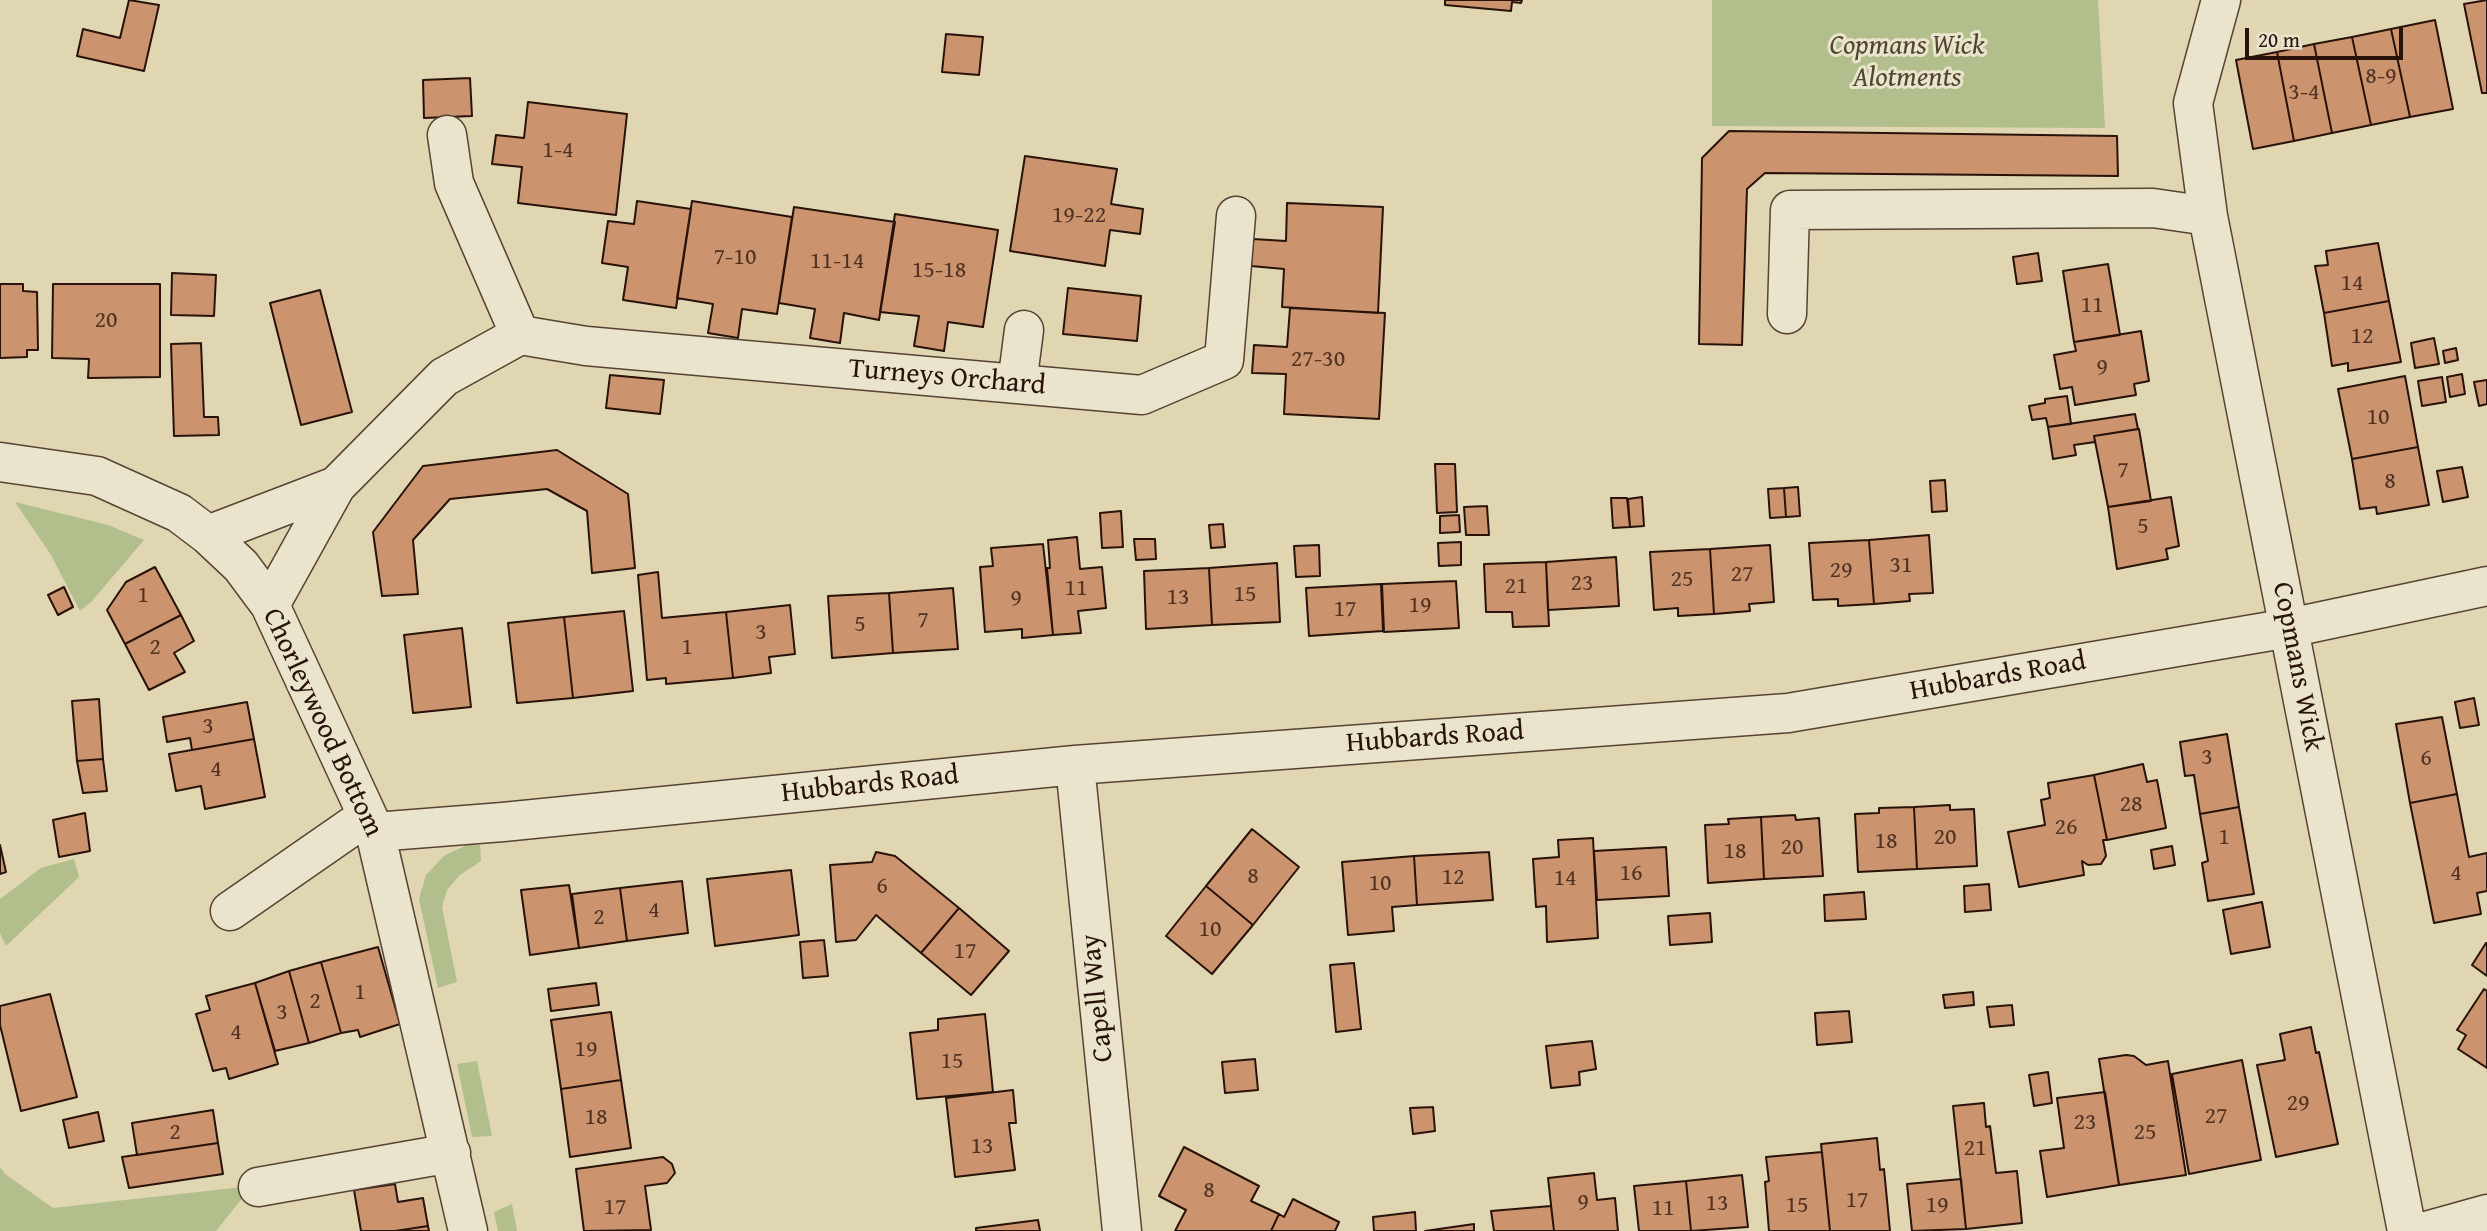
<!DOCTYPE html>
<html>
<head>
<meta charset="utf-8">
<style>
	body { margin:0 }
	#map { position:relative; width:2487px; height:1231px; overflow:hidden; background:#e0d6b2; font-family:"Gentium Book Plus",serif }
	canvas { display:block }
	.scale { position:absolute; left:2245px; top:28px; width:158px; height:32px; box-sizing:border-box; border:4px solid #28120a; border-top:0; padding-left:9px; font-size:21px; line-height:24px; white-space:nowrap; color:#28120a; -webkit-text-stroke:5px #ebe4cd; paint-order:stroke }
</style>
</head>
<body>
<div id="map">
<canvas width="2487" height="1231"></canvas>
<div class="scale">20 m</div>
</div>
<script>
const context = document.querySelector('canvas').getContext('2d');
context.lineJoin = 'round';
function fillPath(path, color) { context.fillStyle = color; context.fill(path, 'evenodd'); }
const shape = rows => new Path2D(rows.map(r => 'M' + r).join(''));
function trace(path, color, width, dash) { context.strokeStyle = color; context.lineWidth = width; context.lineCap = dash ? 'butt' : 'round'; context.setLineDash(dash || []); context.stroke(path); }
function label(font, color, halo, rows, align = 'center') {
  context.font = font + ' "Gentium Book Plus",serif'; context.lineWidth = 6; context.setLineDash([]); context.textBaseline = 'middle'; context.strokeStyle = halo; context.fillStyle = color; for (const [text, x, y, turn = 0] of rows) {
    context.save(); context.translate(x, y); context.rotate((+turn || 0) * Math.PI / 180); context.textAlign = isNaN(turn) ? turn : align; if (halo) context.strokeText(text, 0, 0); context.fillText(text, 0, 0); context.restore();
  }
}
fillPath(shape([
	[1712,0,2098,0,2105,128,1712,126],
	[15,502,108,525,144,540,92,601,80,611,51,555],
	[467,845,480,845,481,861,460,875,447,890,442,907,457,982,438,988,419,899,426,875,445,855],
	[74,859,79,877,6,946,0,933,0,899,41,868],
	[477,1061,492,1136,472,1137,457,1064],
	[0,1167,5,1174,53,1208,252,1186,216,1231,0,1231],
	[512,1204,517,1231,498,1231,494,1212]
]), '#b2be8c');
const building = shape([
	[129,0,159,5,144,71,77,56,83,29,120,38,129,0],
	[1445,0,1522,0,1521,3,1512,2,1511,11,1445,5,1445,0],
	[2487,0,2487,93,2482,93,2464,4,2487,0],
	[2435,20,2453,109,2410,117,2391,29,2435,20],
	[2391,29,2410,117,2371,125,2352,37,2391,29],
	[946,34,983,37,979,75,942,72,946,34],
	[2352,37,2371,125,2332,133,2314,44,2352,37],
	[2314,44,2332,133,2294,141,2277,52,2314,44],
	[2277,52,2294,141,2253,149,2236,60,2277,52],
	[470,78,472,116,424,118,423,80,470,78],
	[528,102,627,114,616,215,518,203,522,167,492,164,496,135,524,138,528,102],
	[1729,131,2117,136,2118,176,1765,173,1747,189,1742,345,1699,344,1702,158,1729,131],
	[1025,156,1117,169,1111,204,1143,209,1140,234,1110,230,1105,266,1010,251,1025,156],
	[637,201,691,209,676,308,623,300,628,267,602,263,608,221,634,224,637,201],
	[692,201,792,217,777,314,742,309,738,338,708,333,713,304,677,298,692,201],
	[1287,203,1383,207,1378,313,1282,307,1284,269,1251,266,1253,239,1286,241,1287,203],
	[794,207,895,222,879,320,844,313,840,343,810,338,815,309,779,303,794,207],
	[895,214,998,230,983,327,948,322,944,351,914,346,919,316,880,312,895,214],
	[2378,243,2389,301,2324,313,2315,266,2328,265,2326,251,2378,243],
	[2038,253,2042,281,2017,284,2013,257,2038,253],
	[2108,264,2120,335,2074,342,2063,271,2108,264],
	[172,273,216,275,214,316,171,315,172,273],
	[0,284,23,284,23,291,37,292,38,350,27,350,27,357,0,358,0,284],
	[53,284,160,284,160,377,88,378,89,359,52,358,53,284],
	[1068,288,1141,296,1137,341,1063,334,1068,288],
	[320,290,352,412,301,425,270,303,320,290],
	[2389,301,2401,362,2348,371,2348,363,2332,366,2324,313,2389,301],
	[1290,308,1385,313,1379,419,1284,414,1286,374,1252,373,1254,345,1287,347,1290,308],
	[2141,331,2149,381,2134,384,2136,395,2075,405,2072,387,2060,389,2054,355,2076,351,2074,342,2141,331],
	[2434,338,2439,364,2415,368,2411,343,2434,338],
	[201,343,204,417,218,417,219,435,174,436,171,344,201,343],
	[2456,348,2458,360,2445,363,2443,351,2456,348],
	[2462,374,2465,394,2450,397,2447,377,2462,374],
	[610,375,664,380,660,414,606,408,610,375],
	[2405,376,2418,447,2352,459,2338,389,2405,376],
	[2442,377,2446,402,2422,406,2418,381,2442,377],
	[2487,380,2487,404,2479,406,2474,382,2487,380],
	[2067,396,2071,424,2048,427,2046,418,2032,420,2029,406,2045,403,2045,399,2067,396],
	[2135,414,2138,429,2094,436,2095,442,2074,445,2076,455,2053,459,2048,427,2135,414],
	[2139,429,2151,501,2108,507,2094,436,2139,429],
	[2418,447,2429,505,2377,514,2376,507,2360,509,2352,459,2418,447],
	[557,450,628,494,635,568,592,573,587,511,547,489,450,499,413,540,418,594,382,596,373,532,423,466,557,450],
	[1435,464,1455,464,1457,512,1437,513,1435,464],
	[2462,467,2468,497,2443,502,2437,471,2462,467],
	[1945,480,1947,511,1932,512,1930,481,1945,480],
	[1798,487,1800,516,1786,517,1784,488,1798,487],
	[1784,488,1786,517,1770,518,1768,489,1784,488],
	[1642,497,1644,526,1630,527,1628,499,1642,497],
	[2171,497,2179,546,2166,549,2168,559,2117,569,2108,507,2171,497],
	[1611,498,1627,498,1630,527,1613,528,1611,498],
	[1487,506,1489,535,1466,535,1464,507,1487,506],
	[1121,511,1123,547,1102,548,1100,513,1121,511],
	[1459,515,1460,532,1440,533,1440,516,1459,515],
	[1223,524,1225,547,1211,548,1209,525,1223,524],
	[1929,535,1933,593,1909,594,1910,601,1874,604,1869,540,1929,535],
	[1077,537,1080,569,1102,567,1106,608,1078,611,1081,633,1053,635,1047,568,1050,568,1048,540,1077,537],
	[1134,539,1155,539,1156,559,1136,560,1134,539],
	[1869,540,1874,604,1838,606,1838,599,1813,600,1809,543,1869,540],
	[1461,542,1461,565,1439,566,1438,543,1461,542],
	[1043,544,1053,635,1022,638,1022,629,985,632,980,567,993,566,991,548,1043,544],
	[1319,545,1320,576,1296,577,1294,546,1319,545],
	[1770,545,1774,602,1749,604,1750,611,1714,614,1710,549,1770,545],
	[1710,549,1714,614,1678,616,1678,608,1654,610,1650,552,1710,549],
	[1616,557,1619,606,1548,610,1546,562,1616,557],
	[1546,562,1549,626,1513,627,1512,612,1486,612,1484,564,1546,562],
	[1277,563,1280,622,1212,625,1209,568,1277,563],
	[155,567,181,615,125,644,107,610,126,582,155,567],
	[1209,568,1212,625,1146,629,1144,571,1209,568],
	[658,572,662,618,726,612,733,678,666,684,666,678,647,680,638,575,658,572],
	[1456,581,1459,628,1384,632,1382,584,1456,581],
	[1381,584,1383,631,1309,636,1306,588,1381,584],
	[64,587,73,607,58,615,48,595,64,587],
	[953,588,958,649,893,653,889,593,953,588],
	[889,593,893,653,832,658,828,596,889,593],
	[790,605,795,654,769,657,771,673,733,678,726,612,790,605],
	[624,611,633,691,573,698,564,617,624,611],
	[181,615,194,641,174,653,185,672,149,690,125,644,181,615],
	[564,617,573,698,517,703,508,623,564,617],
	[462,628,471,707,413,713,404,635,462,628],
	[2474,698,2479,725,2460,728,2455,702,2474,698],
	[99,699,103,759,77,761,72,701,99,699],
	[247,702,254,739,192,750,190,738,167,742,163,717,247,702],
	[2442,717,2457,794,2410,803,2396,724,2442,717],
	[2227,734,2239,807,2200,814,2194,775,2185,776,2180,742,2227,734],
	[254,739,265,797,205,809,201,786,176,791,169,754,254,739],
	[103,759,107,791,83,793,77,761,103,759],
	[2143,764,2147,782,2157,780,2166,828,2107,840,2094,775,2143,764],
	[2094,775,2107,840,2103,840,2106,856,2101,864,2088,865,2082,861,2084,875,2019,887,2008,832,2045,825,2041,800,2050,798,2048,783,2094,775],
	[2457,794,2469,857,2487,853,2487,891,2477,893,2481,914,2434,923,2410,803,2457,794],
	[1950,805,1950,810,1974,809,1977,866,1917,869,1914,807,1950,805],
	[1914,807,1917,869,1858,872,1855,814,1879,813,1879,808,1914,807],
	[2239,807,2254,894,2208,901,2202,863,2208,861,2200,814,2239,807],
	[85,813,90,851,59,857,53,820,85,813],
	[1795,815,1796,820,1819,818,1823,876,1764,879,1761,817,1795,815],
	[1761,817,1764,879,1708,883,1705,825,1729,824,1728,819,1761,817],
	[1252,829,1299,867,1253,925,1206,886,1252,829],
	[1593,838,1598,938,1547,942,1546,906,1536,907,1533,859,1559,857,1558,840,1593,838],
	[0,845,6,872,0,874,0,845],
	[2172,846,2175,865,2154,869,2151,850,2172,846],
	[1666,847,1669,896,1597,900,1594,851,1666,847],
	[876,852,895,856,959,908,921,953,876,915,856,940,836,942,830,865,872,862,876,852],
	[1489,852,1493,900,1417,905,1414,856,1489,852],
	[1414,856,1417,905,1392,907,1394,931,1348,935,1342,862,1414,856],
	[791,870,799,935,715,946,707,879,791,870],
	[682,881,688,933,627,941,620,888,682,881],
	[1989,884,1991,910,1965,912,1964,886,1989,884],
	[569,885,579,948,530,955,521,890,569,885],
	[1206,886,1253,925,1212,974,1166,936,1206,886],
	[620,888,627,941,579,948,572,894,620,888],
	[1864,892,1866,919,1825,921,1824,895,1864,892],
	[2262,902,2270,947,2231,954,2223,910,2262,902],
	[959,908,1009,951,971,995,921,953,959,908],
	[1710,913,1712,942,1670,945,1668,916,1710,913],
	[824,940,828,976,803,978,800,942,824,940],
	[2486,943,2487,944,2487,976,2472,965,2486,943],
	[378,947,400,1024,360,1037,358,1030,341,1033,321,962,378,947],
	[321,962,341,1033,309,1043,289,971,321,962],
	[1354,963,1361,1029,1336,1032,1330,965,1354,963],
	[289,971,309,1043,275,1051,255,983,289,971],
	[255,983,278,1064,229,1079,226,1068,213,1071,196,1014,210,1010,206,996,255,983],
	[596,983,599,1005,551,1011,548,989,596,983],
	[2484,989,2487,991,2487,1068,2458,1049,2466,1035,2457,1030,2484,989],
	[1973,992,1974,1005,1945,1008,1943,995,1973,992],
	[50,994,77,1097,21,1111,0,1025,0,1006,50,994],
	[2012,1005,2014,1025,1990,1027,1987,1007,2012,1005],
	[1849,1011,1852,1042,1817,1045,1815,1013,1849,1011],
	[611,1012,621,1080,561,1089,551,1020,611,1012],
	[985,1014,993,1092,917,1099,910,1033,938,1030,938,1019,985,1014],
	[2311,1027,2316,1053,2319,1052,2338,1144,2276,1157,2257,1065,2285,1060,2280,1034,2311,1027],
	[1592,1041,1596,1069,1579,1072,1580,1085,1551,1088,1546,1046,1592,1041],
	[2126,1055,2134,1056,2146,1065,2168,1061,2186,1175,2119,1185,2099,1059,2126,1055],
	[1255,1059,1258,1090,1225,1093,1222,1062,1255,1059],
	[2242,1060,2261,1160,2189,1174,2172,1074,2242,1060],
	[2048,1072,2052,1103,2034,1106,2029,1075,2048,1072],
	[621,1080,631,1148,570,1157,561,1089,621,1080],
	[1013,1090,1016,1123,1009,1123,1015,1170,955,1177,946,1098,1013,1090],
	[2105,1092,2119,1185,2047,1197,2040,1151,2064,1148,2057,1098,2105,1092],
	[1984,1103,1986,1127,1990,1126,1996,1173,2017,1171,2022,1223,1966,1229,1953,1106,1984,1103],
	[1433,1107,1435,1131,1413,1134,1410,1108,1433,1107],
	[213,1110,218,1143,137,1155,132,1123,213,1110],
	[98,1112,104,1141,69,1148,63,1120,98,1112],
	[1877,1138,1880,1170,1884,1169,1890,1231,1830,1231,1821,1144,1877,1138],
	[218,1143,223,1174,129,1188,122,1157,218,1143],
	[1184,1147,1259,1186,1251,1201,1279,1214,1271,1231,1175,1231,1186,1210,1159,1196,1184,1147],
	[1822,1152,1830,1231,1769,1231,1765,1182,1769,1181,1766,1157,1822,1152],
	[663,1157,672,1164,675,1173,667,1183,645,1186,651,1230,584,1231,576,1169,663,1157],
	[1594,1173,1597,1200,1615,1198,1618,1231,1554,1231,1548,1178,1594,1173],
	[1742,1175,1748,1227,1691,1231,1686,1181,1742,1175],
	[1961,1179,1966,1229,1912,1231,1907,1184,1961,1179],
	[1686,1181,1691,1231,1639,1231,1634,1186,1686,1181],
	[395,1184,398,1202,423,1198,428,1226,395,1231,361,1231,354,1190,395,1184],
	[1293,1199,1339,1222,1335,1231,1271,1231,1279,1214,1284,1217,1293,1199],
	[1551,1206,1554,1231,1494,1231,1491,1211,1551,1206],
	[1415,1212,1416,1231,1374,1231,1373,1217,1415,1212],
	[1038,1220,1040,1231,976,1231,976,1228,1038,1220],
	[1474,1224,1474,1231,1425,1231,1474,1224],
	[428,1226,429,1231,395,1231,428,1226]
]);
fillPath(building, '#cb946e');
trace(building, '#28120a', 2);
const minor = shape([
	[2221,0,2193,103,2208,216,2407,1231],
	[447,135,454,183,520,335],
	[1787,314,1790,210,2153,208,2208,216],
	[1017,384,1024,330],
	[0,462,97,476,179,513,208,535,241,566,270,605,375,832,468,1231],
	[208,535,336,486,444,377,520,335,586,346,1142,395,1224,360,1236,216],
	[270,605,336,486],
	[1075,765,1122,1231],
	[375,832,503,822,1075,765,1788,713,2289,628,2487,586],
	[230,911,367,816],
	[258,1187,451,1153],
	[2426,1231,2487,1214]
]);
trace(minor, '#564334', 41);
trace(minor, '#ebe4cd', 38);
label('24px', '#513223', null, [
	["8-9",2381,77],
	["3-4",2304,93],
	["1-4",558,151],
	["19-22",1079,216],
	["7-10",735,258],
	["11-14",837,262],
	["15-18",939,271],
	["14",2352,284],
	["11",2092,306],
	["20",106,321],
	["12",2362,337],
	["27-30",1318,360],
	["9",2102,368],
	["10",2378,418],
	["7",2123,471],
	["8",2390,482],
	["5",2143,527],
	["31",1901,566],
	["29",1841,571],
	["27",1742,575],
	["25",1682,580],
	["23",1582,584],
	["21",1516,587],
	["11",1076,589],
	["15",1245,595],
	["1",143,596],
	["13",1178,598],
	["9",1016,599],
	["19",1420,606],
	["17",1345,610],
	["7",923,621],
	["5",860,625],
	["3",761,633],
	["2",155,648],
	["1",687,648],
	["3",208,727],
	["3",2207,758],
	["6",2426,759],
	["4",216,770],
	["28",2131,805],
	["26",2066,828],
	["20",1945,838],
	["1",2224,838],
	["18",1886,842],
	["20",1792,848],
	["18",1735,852],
	["16",1631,874],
	["4",2456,874],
	["8",1253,877],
	["12",1453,878],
	["14",1565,879],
	["10",1380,884],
	["6",882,887],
	["4",654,911],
	["2",599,918],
	["10",1210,930],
	["17",965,952],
	["1",360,993],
	["2",315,1002],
	["3",282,1013],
	["4",236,1033],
	["19",586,1050],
	["15",952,1062],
	["29",2298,1104],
	["27",2216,1117],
	["18",596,1118],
	["23",2085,1123],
	["2",175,1133],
	["25",2145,1133],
	["13",982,1147],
	["21",1975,1149],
	["8",1209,1191],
	["17",1857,1201],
	["9",1583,1203],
	["13",1717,1204],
	["15",1797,1206],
	["19",1937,1206],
	["17",615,1208],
	["11",1663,1209]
]);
label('italic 28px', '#514631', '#ebe4cd', [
	["Copmans Wick",1907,47],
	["Alotments",1907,79]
]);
label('28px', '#28120a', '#ebe4cd', [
	["Turneys Orchard",947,378,5],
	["Copmans Wick",2297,667,79],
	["Hubbards Road",1998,677,-10],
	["Chorleywood Bottom",322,723,65],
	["Hubbards Road",1435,738,-4],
	["Hubbards Road",870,785,-6],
	["Capell Way",1098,998,-96]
]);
</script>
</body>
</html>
